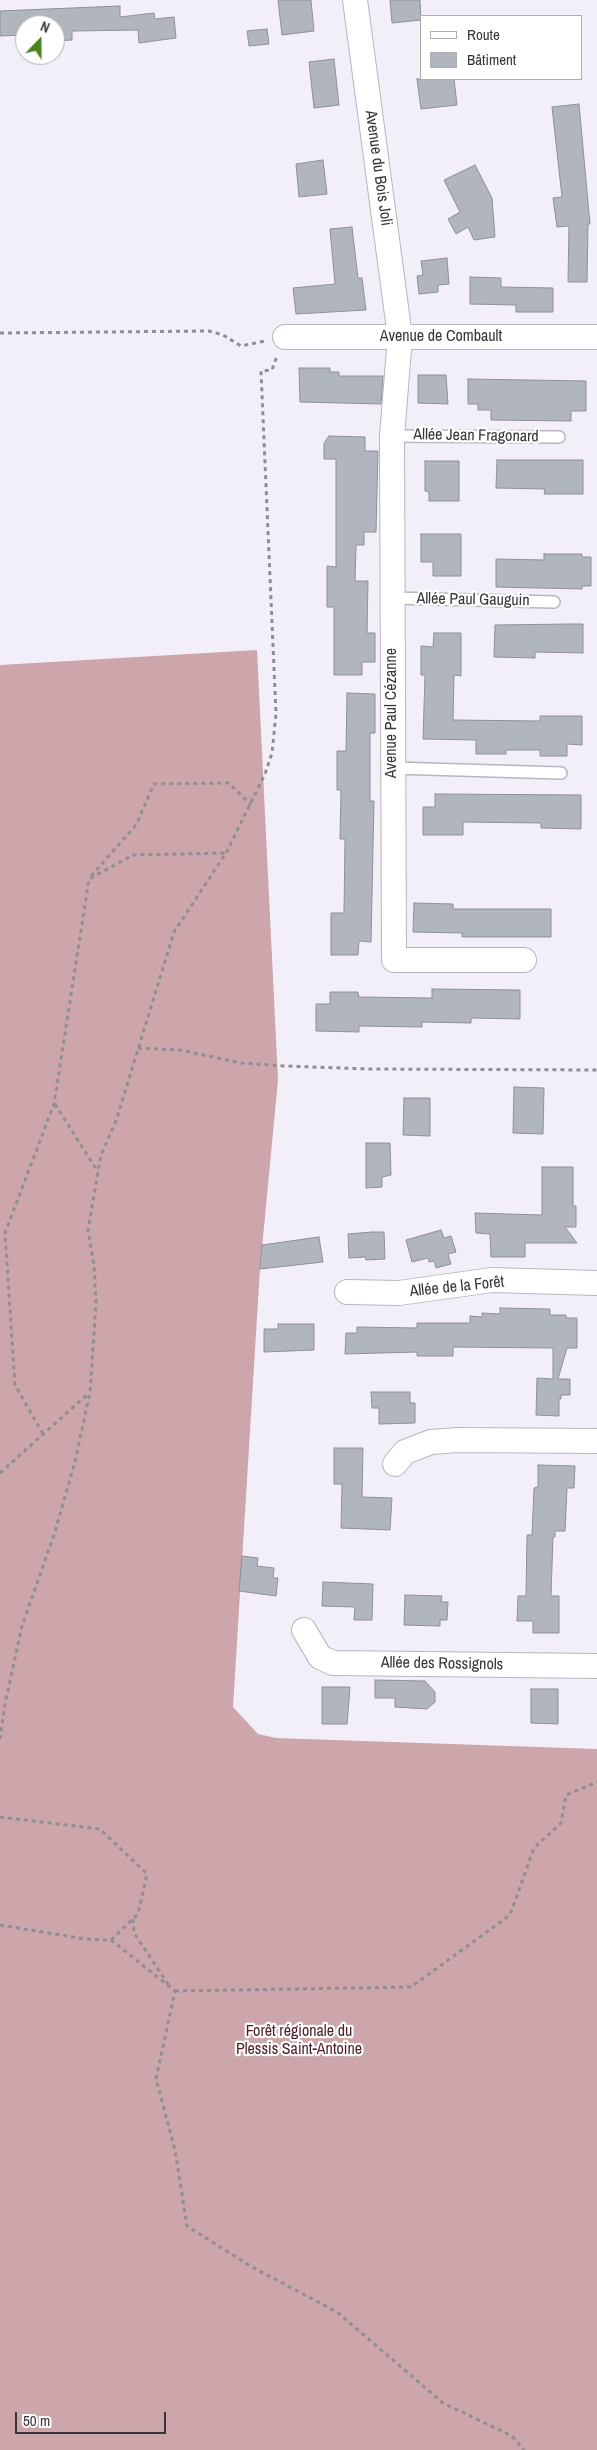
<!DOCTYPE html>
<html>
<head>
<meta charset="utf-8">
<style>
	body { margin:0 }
	#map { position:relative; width:597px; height:2450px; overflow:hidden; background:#f3eff9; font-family:"Archivo Narrow",sans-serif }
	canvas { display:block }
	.legend { position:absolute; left:420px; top:15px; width:162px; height:65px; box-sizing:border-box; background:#fff; border:1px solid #afaeaf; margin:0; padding:6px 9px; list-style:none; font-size:15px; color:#363538 }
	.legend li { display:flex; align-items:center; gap:10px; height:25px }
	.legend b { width:25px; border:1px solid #afaeaf }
	.north { position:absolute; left:15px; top:15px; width:50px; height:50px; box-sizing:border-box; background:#fff; border:1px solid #afaeaf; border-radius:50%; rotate:22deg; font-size:14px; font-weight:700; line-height:20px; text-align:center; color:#363538 }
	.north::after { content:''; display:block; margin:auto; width:18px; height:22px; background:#4b8521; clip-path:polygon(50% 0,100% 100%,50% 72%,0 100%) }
	.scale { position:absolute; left:15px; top:2412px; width:151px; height:22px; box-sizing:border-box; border:2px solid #363538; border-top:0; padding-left:6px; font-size:15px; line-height:18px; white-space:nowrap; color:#363538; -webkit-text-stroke:4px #fff; paint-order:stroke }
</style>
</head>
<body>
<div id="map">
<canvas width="597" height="2450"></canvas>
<ul class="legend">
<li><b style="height:6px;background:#fff"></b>Route</li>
<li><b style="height:14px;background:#b1b5be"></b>Bâtiment</li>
</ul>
<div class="north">N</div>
<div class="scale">50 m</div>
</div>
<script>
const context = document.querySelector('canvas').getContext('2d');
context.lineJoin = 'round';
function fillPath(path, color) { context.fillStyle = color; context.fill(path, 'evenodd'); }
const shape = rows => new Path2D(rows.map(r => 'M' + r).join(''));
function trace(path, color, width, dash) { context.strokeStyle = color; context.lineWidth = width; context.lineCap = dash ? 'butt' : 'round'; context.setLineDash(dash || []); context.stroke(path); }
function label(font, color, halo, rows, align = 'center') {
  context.font = font + ' "Archivo Narrow",sans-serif'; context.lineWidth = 4.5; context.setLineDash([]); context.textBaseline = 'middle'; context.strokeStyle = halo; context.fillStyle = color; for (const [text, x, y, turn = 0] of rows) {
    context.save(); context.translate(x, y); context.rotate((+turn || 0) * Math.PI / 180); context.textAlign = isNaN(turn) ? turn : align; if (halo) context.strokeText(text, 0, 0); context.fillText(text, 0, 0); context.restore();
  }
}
fillPath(shape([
	[257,650,278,1080,260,1269,233,1707,258,1734,276,1738,597,1749,597,2450,0,2450,0,665]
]), '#cda6ab');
const building = shape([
	[278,0,311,0,314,31,282,35,278,0],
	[390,0,420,0,421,20,392,23,390,0],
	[120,6,120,17,154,13,155,19,174,17,176,38,139,43,138,30,72,31,72,40,55,41,55,25,24,25,24,35,0,36,0,11,120,6],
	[267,29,269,44,249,46,247,31,267,29],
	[334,59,339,105,314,108,309,62,334,59],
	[417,79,454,79,457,105,421,109,417,79],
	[579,104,590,224,588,224,587,282,568,282,569,226,557,227,553,198,562,197,552,107,579,104],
	[323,160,327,194,299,197,296,164,323,160],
	[475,165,492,198,495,237,474,240,468,227,456,234,448,219,460,212,444,180,475,165],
	[352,227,358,278,362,278,366,310,296,314,293,288,335,284,330,229,352,227],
	[447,258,449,284,438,285,438,292,419,294,417,276,423,275,421,261,447,258],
	[470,277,501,278,501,287,553,288,553,312,516,312,516,305,470,304,470,277],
	[299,368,330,368,330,372,339,372,339,376,383,376,381,404,300,402,299,368],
	[418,375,446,375,448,404,418,403,418,375],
	[468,379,586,381,586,411,571,411,571,421,491,420,491,410,478,410,478,404,468,404,468,379],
	[329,436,365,437,365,451,378,451,376,532,364,532,364,545,356,545,355,581,368,581,367,633,375,633,375,662,362,662,362,675,334,675,334,607,327,607,327,566,336,567,336,459,324,459,324,443,329,436],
	[497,460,583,460,583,494,544,494,545,489,496,488,497,460],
	[425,461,459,461,459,501,429,501,429,492,425,491,425,461],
	[421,534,461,534,461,576,433,576,433,562,421,562,421,534],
	[544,554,582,554,582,557,591,557,591,586,582,586,582,589,496,587,496,559,544,560,544,554],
	[570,624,583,624,583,653,535,652,535,658,494,657,495,625,570,624],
	[434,633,461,633,461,676,454,675,453,720,540,721,540,716,582,716,582,745,567,744,567,756,540,756,540,750,506,750,506,754,476,754,476,740,423,739,425,675,421,675,421,646,433,647,434,633],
	[347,693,375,694,375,733,370,733,370,801,374,801,371,942,359,941,358,955,331,955,331,913,344,913,345,839,340,839,341,790,337,790,337,751,346,751,347,693],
	[435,794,581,795,581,829,541,828,541,823,463,822,463,835,423,835,423,807,435,807,435,794],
	[414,903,453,904,453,909,551,909,551,937,462,937,462,933,413,932,414,903],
	[432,989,520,990,520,1019,471,1018,471,1023,422,1022,422,1027,359,1026,359,1032,316,1031,316,1004,330,1004,330,992,358,992,359,997,432,998,432,989],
	[514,1087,544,1088,543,1134,513,1133,514,1087],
	[404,1098,430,1098,430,1136,403,1135,404,1098],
	[366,1143,390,1143,391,1175,382,1177,382,1187,366,1188,366,1143],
	[542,1167,573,1167,573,1206,576,1206,576,1227,565,1227,577,1243,525,1243,525,1257,491,1257,490,1234,476,1233,475,1213,542,1215,542,1167],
	[441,1230,444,1238,451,1236,456,1252,448,1254,451,1264,436,1268,434,1261,429,1262,428,1258,412,1262,406,1240,441,1230],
	[372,1232,384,1232,385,1259,366,1260,365,1257,349,1258,348,1234,372,1232],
	[319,1237,323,1262,260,1269,262,1245,319,1237],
	[500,1308,550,1309,550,1315,566,1315,566,1318,577,1318,577,1348,567,1348,558,1379,570,1379,570,1395,561,1395,561,1399,559,1399,559,1416,536,1415,537,1378,553,1379,553,1348,453,1347,453,1356,417,1356,417,1352,345,1354,346,1333,357,1333,357,1327,417,1328,417,1323,470,1323,470,1316,482,1317,482,1313,500,1314,500,1308],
	[278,1324,314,1324,314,1350,264,1352,264,1329,278,1329,278,1324],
	[371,1392,410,1392,410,1403,415,1403,415,1423,379,1424,379,1408,372,1408,371,1392],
	[334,1448,363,1448,362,1497,392,1498,390,1530,341,1528,342,1484,334,1484,334,1448],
	[538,1465,575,1466,574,1488,567,1488,565,1531,555,1531,555,1537,553,1537,551,1596,559,1596,559,1633,533,1633,533,1621,517,1621,518,1596,526,1596,527,1535,532,1535,534,1488,538,1487,538,1465],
	[242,1556,258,1558,257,1566,274,1568,273,1578,278,1578,276,1596,239,1591,242,1556],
	[323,1582,373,1584,372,1620,354,1620,355,1607,322,1606,323,1582],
	[405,1595,442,1596,441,1602,448,1602,447,1620,440,1620,440,1626,404,1625,405,1595],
	[375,1680,425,1681,435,1692,435,1702,427,1709,395,1707,395,1698,375,1698,375,1680],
	[322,1687,350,1687,347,1724,322,1724,322,1687],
	[531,1689,558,1689,558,1724,531,1723,531,1689]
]);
fillPath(building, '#b1b5be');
trace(building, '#8d9099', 1);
const service = shape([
	[392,436,559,437],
	[392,598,554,602],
	[393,768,561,773]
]);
const minor = shape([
	[355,0,400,337,392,436,394,960,524,960],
	[285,337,597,337],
	[347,1292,399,1293,492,1280,597,1283],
	[395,1464,405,1452,431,1442,458,1440,597,1441],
	[304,1630,320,1657,333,1663,597,1666]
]);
trace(service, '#b9b5bf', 14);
trace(minor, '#b9b5bf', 26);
trace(shape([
	[0,333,209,331,223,335,241,346,265,341],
	[91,876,136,825,154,784,229,783,251,805],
	[138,1048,180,1050,241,1063,285,1066,368,1069,597,1070],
	[55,1104,98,1172],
	[43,1434,15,1385,5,1233,54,1104,89,879,133,855,225,853],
	[0,1473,89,1393],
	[0,1739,5,1704,22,1626,54,1535,75,1462,90,1392,96,1303,94,1266,88,1230,101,1155,116,1121,174,932,226,853,265,774,272,753,276,714,261,371,272,370,277,356],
	[0,1817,100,1829,147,1874,138,1914,111,1940],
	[133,1919,134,1933,170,1987],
	[0,1925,85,1939,111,1940,175,1991,156,2079,175,2150,187,2226,252,2267,337,2312,443,2403,512,2436,524,2450],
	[175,1991,411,1987,510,1915,534,1848,561,1823,566,1795,597,1782]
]), '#908e94', 3, [4, 4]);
trace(service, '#fff', 11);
trace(minor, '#fff', 24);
label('16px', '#363538', '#fff', [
	["Avenue du Bois Joli",378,168,82],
	["Avenue de Combault",441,337],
	["Allée Jean Fragonard",476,436,1],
	["Allée Paul Gauguin",473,600,1],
	["Avenue Paul Cézanne",392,713,-90],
	["Allée de la Forêt",457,1287,-6],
	["Allée des Rossignols",442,1664,1]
]);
label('16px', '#4d1b25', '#fff', [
	["Forêt régionale du",299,2032],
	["Plessis Saint-Antoine",299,2050]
]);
</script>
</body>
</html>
